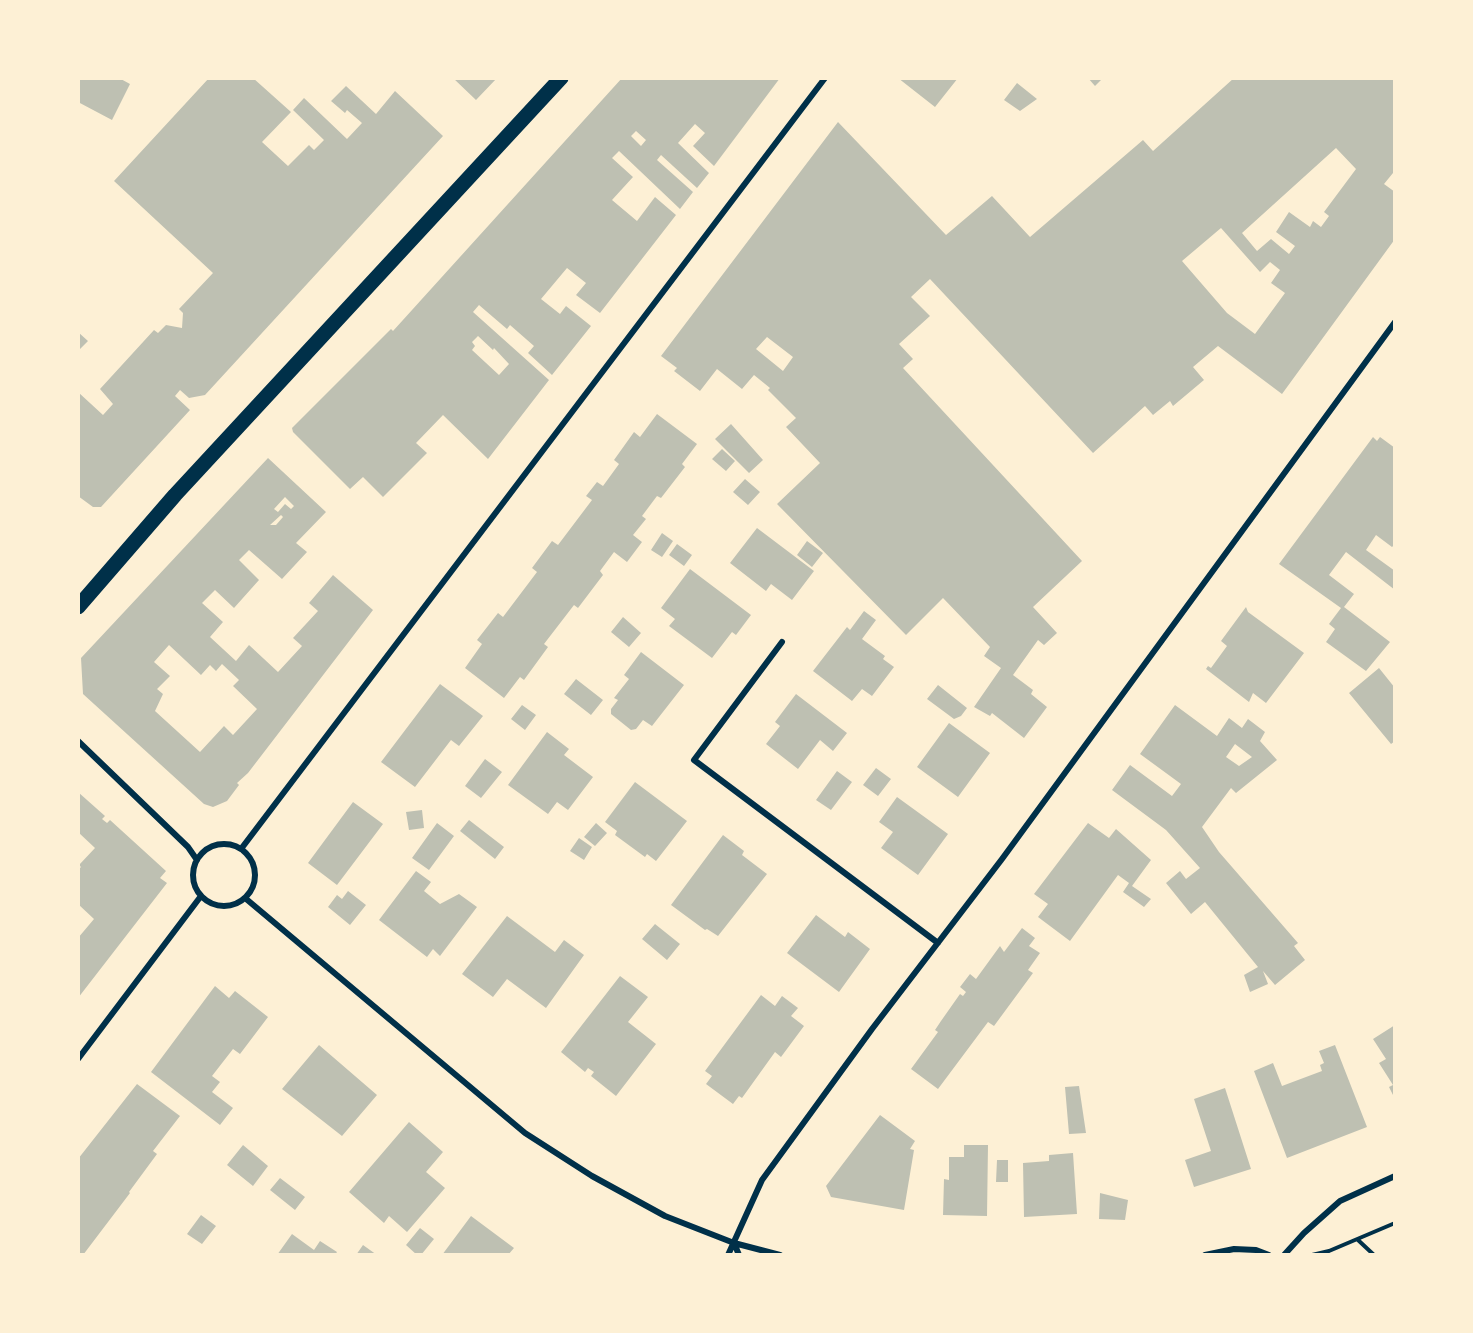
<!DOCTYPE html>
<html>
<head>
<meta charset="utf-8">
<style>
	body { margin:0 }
	#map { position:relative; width:1473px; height:1333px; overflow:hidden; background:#fdf0d5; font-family:Karla,sans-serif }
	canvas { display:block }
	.frame { position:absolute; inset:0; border:80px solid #fdf0d5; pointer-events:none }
</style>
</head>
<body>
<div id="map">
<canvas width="1473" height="1333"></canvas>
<div class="frame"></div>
</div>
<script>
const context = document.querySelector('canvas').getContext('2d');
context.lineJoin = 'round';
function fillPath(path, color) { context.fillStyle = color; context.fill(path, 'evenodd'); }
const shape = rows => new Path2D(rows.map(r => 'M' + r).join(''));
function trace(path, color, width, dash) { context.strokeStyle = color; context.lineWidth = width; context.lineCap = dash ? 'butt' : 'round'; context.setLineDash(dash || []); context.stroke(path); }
fillPath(shape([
	[78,78,119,78,130,84,112,120,78,102],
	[209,78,253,78,291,112,262,142,288,166,309,145,314,150,324,140,293,110,304,98,347,139,362,123,347,110,345,113,331,101,346,86,376,114,395,91,443,136,205,395,189,398,180,390,175,396,190,410,101,507,93,507,78,496,78,392,103,415,113,404,100,389,154,330,158,333,166,325,182,328,183,313,179,309,213,273,114,181],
	[453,78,497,78,476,100],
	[622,78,780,78,714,166,693,146,705,133,695,124,678,143,709,173,697,188,661,155,657,160,693,192,680,209,619,151,612,158,633,177,612,200,637,221,655,197,676,215,600,313,576,295,586,283,567,268,541,299,560,314,566,306,591,326,552,375,528,353,534,346,510,325,507,329,479,305,473,312,549,380,488,459,443,415,416,443,427,453,383,497,363,477,350,489,293,432,292,428,391,329,393,331],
	[636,131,646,140,641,146,631,136],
	[478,336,493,350,494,348,509,364,499,375,472,350,475,346,472,342],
	[898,78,958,78,935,107],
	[1088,78,1103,78,1095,86],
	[1234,78,1395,78,1395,174,1393,173,1384,184,1395,192,1395,239,1282,394,1218,346,1193,367,1204,380,1173,406,1170,401,1153,415,1145,406,1093,453,930,279,911,297,930,316,899,344,913,359,903,368,1082,561,1033,607,1057,633,1044,645,1038,640,1013,675,1033,690,1031,694,1047,707,1024,738,992,713,990,716,974,707,1001,668,984,656,990,647,943,598,906,635,777,504,820,463,786,427,796,418,768,390,770,388,754,375,742,389,717,369,700,391,674,371,677,368,661,356,838,122,946,235,992,196,1030,237,1143,140,1153,151],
	[1336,148,1356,169,1324,212,1329,216,1321,227,1313,221,1310,227,1289,212,1276,232,1295,246,1289,254,1271,239,1257,251,1242,233],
	[1221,228,1260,272,1270,262,1280,270,1271,283,1285,293,1255,334,1227,313,1182,261],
	[767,337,793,357,783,371,756,349],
	[1017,83,1037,99,1020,111,1004,100],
	[78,332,88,341,78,351],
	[657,414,697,444,682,464,685,467,661,498,657,496,642,516,646,519,633,535,642,542,627,562,614,552,600,571,603,575,578,608,574,605,544,644,548,647,524,680,520,677,504,698,465,668,482,644,477,640,498,613,503,617,537,572,532,568,552,541,558,545,592,500,586,496,597,482,603,486,619,464,614,460,634,432,640,437],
	[731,424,763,460,749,473,715,439],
	[1373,437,1377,441,1380,437,1395,448,1395,544,1392,547,1376,535,1366,550,1395,571,1395,590,1346,552,1329,575,1354,594,1344,607,1390,642,1366,671,1326,642,1335,629,1329,624,1341,608,1279,564],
	[722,449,735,461,726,471,712,459],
	[268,458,326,512,296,543,307,552,282,579,249,550,239,560,259,580,234,608,215,590,202,603,223,622,210,637,236,661,249,645,278,672,302,646,293,638,318,611,309,603,333,575,373,610,248,773,237,783,239,785,227,801,213,807,204,804,83,694,81,658],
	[285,497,294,506,291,509,285,504,278,512,274,509],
	[281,515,283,517,276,525,270,525],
	[169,645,201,675,210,665,216,671,222,664,239,680,233,686,257,709,233,735,224,726,200,752,155,711,163,694,157,689,170,676,154,662],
	[745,479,760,492,748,505,733,492],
	[757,528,814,571,792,600,771,584,766,591,730,563],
	[662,533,673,541,662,557,651,550],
	[807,541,823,553,812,567,797,555],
	[677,544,692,555,684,566,669,555],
	[690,569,751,615,736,635,732,632,712,658,669,626,675,619,661,608],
	[1246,607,1248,612,1304,653,1266,703,1253,693,1249,702,1206,669,1208,666,1211,668,1227,646,1221,641],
	[864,611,876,620,862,639,885,656,883,659,894,667,872,696,862,689,852,701,813,671,847,627,850,630],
	[623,617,641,633,629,647,611,632],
	[641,652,684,685,652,726,643,720,636,729,631,730,611,714,611,709,618,700,614,698,629,679,624,675],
	[1379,668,1395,688,1395,741,1391,744,1349,693],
	[576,679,603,700,591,715,564,694],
	[440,684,483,716,459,746,451,740,415,787,381,762],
	[938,685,967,708,961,716,954,719,927,699],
	[796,694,847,733,833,751,820,740,798,769,766,744,780,726,775,722],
	[522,705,536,715,525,730,511,719],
	[1175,705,1217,736,1229,718,1242,728,1248,719,1265,732,1260,741,1277,760,1236,793,1231,788,1202,827,1219,852,1298,943,1294,946,1305,960,1275,985,1263,971,1268,984,1250,992,1244,975,1258,967,1205,902,1191,914,1166,883,1180,871,1186,879,1200,868,1166,830,1112,790,1130,765,1172,796,1181,784,1140,754],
	[1235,744,1252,757,1239,766,1226,757],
	[949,723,990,753,958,797,917,767],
	[547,732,569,749,564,755,593,777,568,810,557,802,548,814,508,785],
	[485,759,502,772,481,798,465,786],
	[876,768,891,779,878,796,863,785],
	[837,771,852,782,831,810,816,800],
	[635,782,687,821,656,861,647,854,645,857,615,835,617,831,605,822],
	[78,792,105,816,102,819,107,823,110,820,166,871,160,878,167,883,78,998,78,938,94,919,78,904,78,870,81,867,79,865,95,848,78,832],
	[897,797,948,834,918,875,881,848,893,832,879,822],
	[353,802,383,824,337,885,308,863],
	[422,810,424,828,409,830,406,812],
	[469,820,504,847,495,859,460,831],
	[437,823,454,836,429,870,412,858],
	[596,823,607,833,595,846,584,837],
	[1088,823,1109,838,1116,829,1151,860,1132,886,1151,899,1144,907,1123,892,1129,883,1118,875,1070,941,1038,917,1048,904,1034,894],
	[723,835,744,851,742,855,767,874,718,936,707,929,705,930,671,905],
	[579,838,592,847,584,860,570,851],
	[416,871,431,882,424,891,440,904,459,894,477,907,440,956,433,949,427,957,379,920],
	[348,891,366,905,350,925,328,907,337,895,342,899],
	[816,915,845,937,848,932,870,949,839,992,787,953],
	[507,916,555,952,564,940,584,955,546,1008,507,979,493,997,462,974],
	[655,924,680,944,667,960,642,939],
	[1022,928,1035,938,1029,946,1040,953,1028,970,1033,973,994,1026,988,1022,938,1089,911,1069,938,1032,935,1030,941,1021,960,994,963,996,966,992,960,987,970,974,976,979,1000,946,1004,952],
	[620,976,648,997,628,1022,656,1044,616,1096,591,1076,594,1072,588,1068,585,1072,561,1052],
	[215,986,229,998,235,991,268,1017,240,1054,233,1049,212,1076,220,1082,212,1092,233,1108,220,1125,151,1072],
	[761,995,775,1006,782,996,798,1008,791,1016,804,1026,781,1057,775,1052,742,1098,739,1096,733,1104,706,1084,712,1076,705,1071],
	[1395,1025,1395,1099,1389,1087,1393,1085,1379,1063,1386,1059,1373,1039],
	[319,1045,377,1095,342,1136,282,1089],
	[1335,1045,1367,1127,1287,1158,1254,1071,1273,1063,1282,1086,1322,1071,1320,1065,1324,1063,1319,1051],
	[137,1084,180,1116,153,1151,157,1154,129,1192,130,1193,83,1255,78,1255,78,1159],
	[1079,1086,1086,1133,1069,1134,1065,1087],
	[1225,1088,1251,1169,1194,1187,1185,1160,1211,1151,1194,1099],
	[880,1115,915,1141,910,1149,914,1150,904,1210,831,1197,826,1186],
	[409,1122,443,1152,426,1172,445,1188,407,1232,389,1216,384,1223,349,1192],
	[243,1145,268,1166,253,1186,227,1165],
	[964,1145,988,1145,987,1216,943,1215,944,1179,949,1180,949,1157,964,1157],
	[1073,1153,1077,1214,1024,1217,1023,1163,1049,1161,1049,1155],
	[997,1160,1008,1160,1008,1182,996,1182],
	[280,1178,305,1197,295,1210,270,1190],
	[1100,1193,1128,1200,1125,1220,1099,1219],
	[201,1215,216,1226,202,1244,187,1234],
	[471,1216,514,1248,508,1255,442,1255],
	[420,1228,434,1239,421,1255,417,1255,406,1245],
	[292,1234,314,1250,320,1241,337,1252,335,1255,277,1255],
	[363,1245,377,1255,356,1255]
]), '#bec0b2');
trace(shape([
	[1358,1240,1374,1255],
	[1312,1255,1329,1251,1395,1223]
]), '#003049', 4);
trace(shape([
	[782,642,694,760,938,943],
	[78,741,188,847,197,860],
	'193 875a31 31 0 1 1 62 0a31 31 0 1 1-62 0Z',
	[241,849,825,78],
	[245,898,525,1133,592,1176,665,1216,734,1243,780,1255],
	[78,1059,201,896],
	[734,1243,739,1255],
	[728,1255,762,1180,872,1029,1002,859,1395,322],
	[1205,1255,1234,1249,1256,1250,1269,1255],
	[1284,1255,1304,1233,1340,1201,1395,1176]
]), '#003049', 6);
trace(shape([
	[78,607,175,495,561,78]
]), '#003049', 15);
</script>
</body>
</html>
